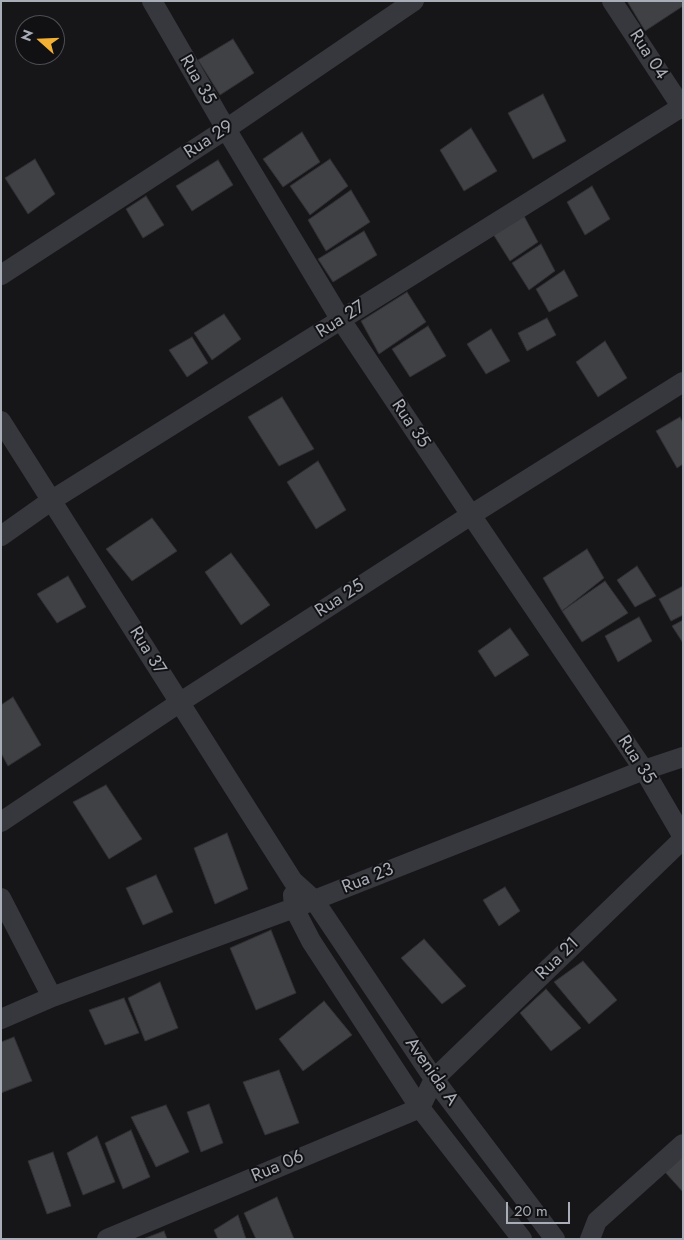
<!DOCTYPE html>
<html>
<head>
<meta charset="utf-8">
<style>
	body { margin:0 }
	#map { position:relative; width:684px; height:1240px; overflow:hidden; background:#161618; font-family:Jost,sans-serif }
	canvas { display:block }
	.frame { position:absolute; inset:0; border:2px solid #a8adb8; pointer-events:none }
	.north { position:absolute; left:15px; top:15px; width:50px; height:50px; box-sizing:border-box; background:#111113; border:1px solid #4d4f55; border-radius:50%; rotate:290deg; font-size:14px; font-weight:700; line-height:20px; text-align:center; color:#a8adb8 }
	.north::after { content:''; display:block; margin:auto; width:18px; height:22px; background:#f2b134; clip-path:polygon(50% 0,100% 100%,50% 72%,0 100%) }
	.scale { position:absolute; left:506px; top:1202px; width:64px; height:22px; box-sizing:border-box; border:2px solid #a8adb8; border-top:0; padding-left:6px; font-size:15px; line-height:18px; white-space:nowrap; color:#a8adb8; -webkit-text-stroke:4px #111113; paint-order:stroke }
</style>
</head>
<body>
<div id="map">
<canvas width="684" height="1240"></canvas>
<div class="frame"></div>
<div class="north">N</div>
<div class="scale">20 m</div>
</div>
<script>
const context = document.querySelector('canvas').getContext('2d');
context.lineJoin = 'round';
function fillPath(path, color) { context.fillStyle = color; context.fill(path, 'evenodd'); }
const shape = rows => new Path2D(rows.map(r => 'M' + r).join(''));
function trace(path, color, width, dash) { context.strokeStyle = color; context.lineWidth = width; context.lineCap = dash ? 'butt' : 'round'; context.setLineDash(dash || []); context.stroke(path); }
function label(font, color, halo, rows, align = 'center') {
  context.font = font + ' Jost,sans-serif'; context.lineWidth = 4; context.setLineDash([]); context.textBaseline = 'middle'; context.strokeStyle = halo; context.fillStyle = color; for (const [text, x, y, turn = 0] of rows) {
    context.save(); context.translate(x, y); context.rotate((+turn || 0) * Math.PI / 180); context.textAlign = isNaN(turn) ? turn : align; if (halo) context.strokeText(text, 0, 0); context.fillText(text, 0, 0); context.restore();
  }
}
const building = shape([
	[627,1,683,1,683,6,645,31,627,1],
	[233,39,254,73,220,95,198,60,233,39],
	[543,94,566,141,533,159,508,113,543,94],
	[471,128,497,171,464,191,440,150,471,128],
	[302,132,320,162,283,187,263,159,302,132],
	[35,159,55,194,28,214,5,178,35,159],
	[330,159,348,186,310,215,290,186,330,159],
	[218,160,233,185,192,211,176,186,218,160],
	[592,186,610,219,585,235,567,202,592,186],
	[351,190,370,222,326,251,308,220,351,190],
	[146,196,164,225,143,238,126,209,146,196],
	[524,216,538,242,510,261,493,234,524,216],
	[364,231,377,255,333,282,318,259,364,231],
	[541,244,555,271,529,290,512,263,541,244],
	[564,270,578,296,549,312,536,289,564,270],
	[407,292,426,322,379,354,361,321,407,292],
	[224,314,241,339,212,360,194,333,224,314],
	[547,318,556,335,527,351,518,333,547,318],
	[428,326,446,356,410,377,392,349,428,326],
	[491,329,510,361,486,374,467,344,491,329],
	[192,337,208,363,187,377,169,350,192,337],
	[605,341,627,378,598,397,576,362,605,341],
	[282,397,314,449,279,466,248,417,282,397],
	[680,417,683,423,683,464,677,468,656,431,680,417],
	[318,461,346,510,316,529,287,482,318,461],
	[152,518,177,551,132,581,106,549,152,518],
	[587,549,604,578,562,611,543,578,587,549],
	[231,553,270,605,241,625,205,572,231,553],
	[637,566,656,596,635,607,617,580,637,566],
	[68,576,86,607,57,623,37,594,68,576],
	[605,581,628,613,582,642,562,611,605,581],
	[683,586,683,615,671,621,659,599,683,586],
	[639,617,652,641,618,662,605,636,639,617],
	[683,620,683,643,672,626,683,620],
	[510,628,529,655,495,677,478,651,510,628],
	[13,697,41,745,8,766,1,753,1,705,13,697],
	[106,785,142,839,109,859,73,802,106,785],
	[227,833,248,889,215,904,194,848,227,833],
	[156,875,173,912,143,925,126,888,156,875],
	[505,887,520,911,499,926,483,900,505,887],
	[271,930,296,993,256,1010,230,948,271,930],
	[424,939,466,986,442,1004,401,958,424,939],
	[583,961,617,1000,589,1024,554,982,583,961],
	[160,982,178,1028,145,1041,128,998,160,982],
	[546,989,581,1028,551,1051,520,1013,546,989],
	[124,998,139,1033,105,1045,89,1010,124,998],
	[324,1001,352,1035,303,1071,279,1039,324,1001],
	[14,1037,32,1081,1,1093,1,1042,14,1037],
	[279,1070,299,1123,265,1135,243,1082,279,1070],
	[209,1104,223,1143,201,1152,187,1112,209,1104],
	[166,1105,189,1152,156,1167,131,1117,166,1105],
	[131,1130,150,1177,123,1189,105,1143,131,1130],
	[97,1136,115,1182,83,1195,67,1153,97,1136],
	[53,1152,71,1206,47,1214,28,1161,53,1152],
	[683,1152,683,1192,664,1171,683,1152],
	[277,1197,294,1239,256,1239,244,1213,277,1197],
	[238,1215,246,1239,218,1239,214,1230,238,1215],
	[164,1231,167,1239,143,1239,164,1231]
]);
fillPath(building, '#404145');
trace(building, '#303034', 1);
trace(shape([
	[152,1,226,129,341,320,471,515,644,770,683,837],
	[612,1,683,109],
	[1,275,226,129,414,1],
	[1,421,293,881,314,900,434,1079,555,1239],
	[1,536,52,500,683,106],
	[1,822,179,703,471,515,683,382],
	[293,895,294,908,311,941,420,1108,522,1239],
	[1,898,52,997],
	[1,1019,52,997,294,908,644,770,683,757],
	[107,1239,420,1108,434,1079,683,839],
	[590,1239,597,1221,683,1144]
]), '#37383d', 20);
label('18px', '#a8adb8', '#111113', [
	["Rua 04",648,55,57],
	["Rua 35",197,80,60],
	["Rua 29",209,140,-33],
	["Rua 27",341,320,-32],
	["Rua 35",410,424,56],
	["Rua 25",340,599,-33],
	["Rua 37",147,651,58],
	["Rua 35",636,760,57],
	["Rua 23",368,879,-22],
	["Rua 21",558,959,-44],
	["Avenida A",431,1072,55],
	["Rua 06",278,1167,-23]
]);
</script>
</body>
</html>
